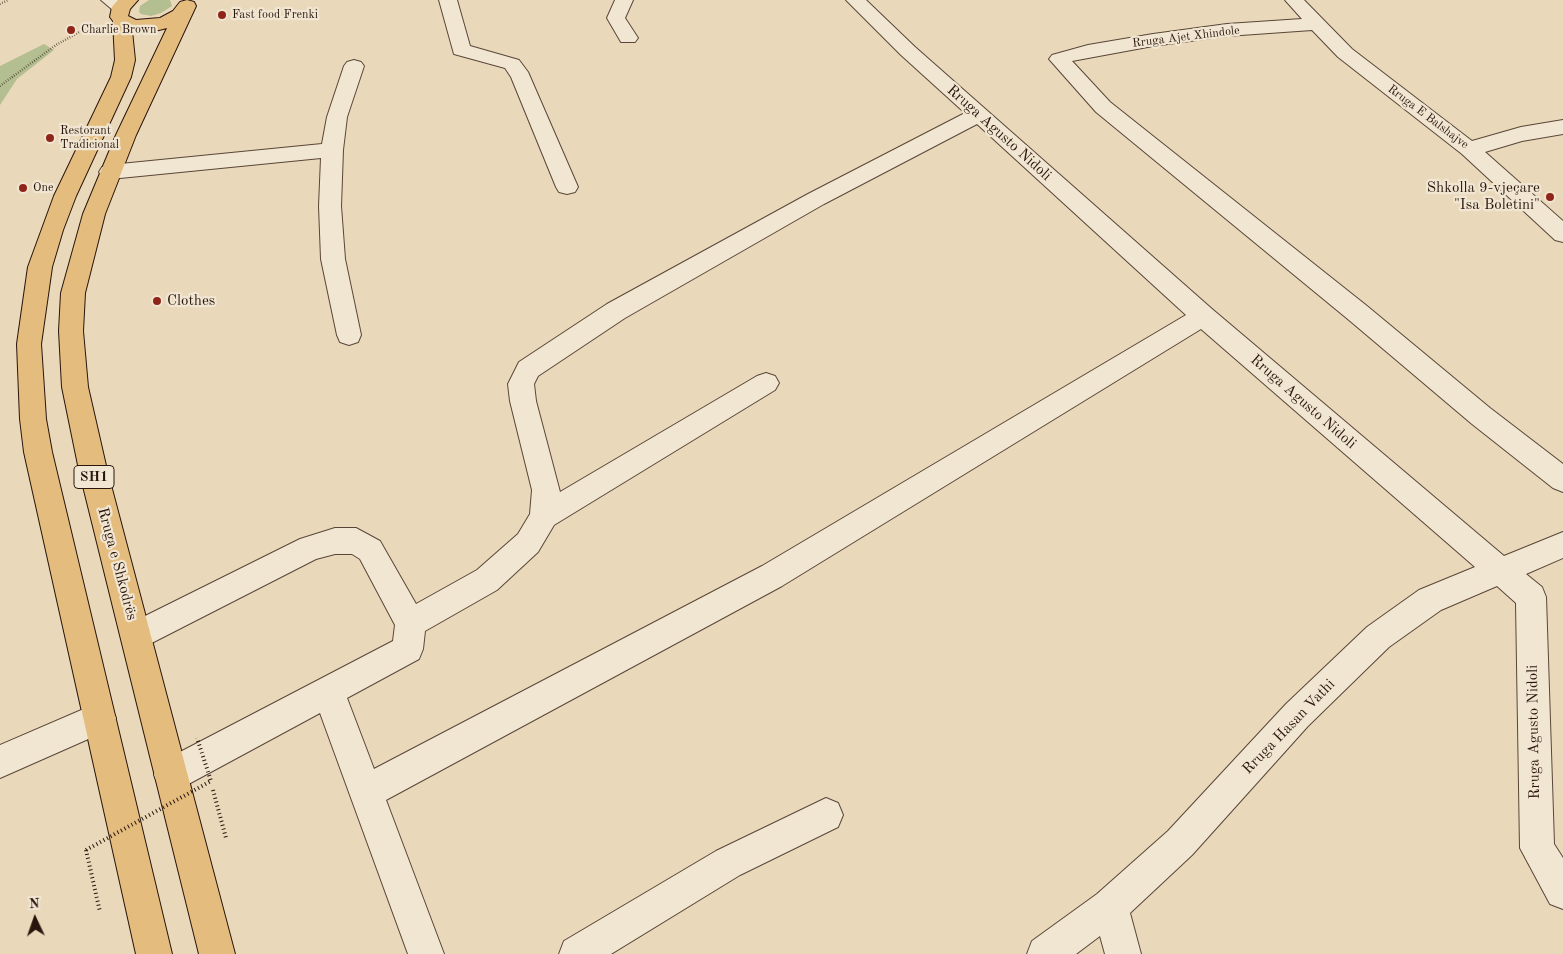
<!DOCTYPE html>
<html>
<head>
<meta charset="utf-8">
<style>
	body { margin:0 }
	#map { position:relative; width:1563px; height:954px; overflow:hidden; background:#e9d8ba; font-family:"Old Standard TT",serif }
	canvas { display:block }
	.north { position:absolute; left:10px; top:894px; width:50px; height:50px; -webkit-text-stroke:4px #f1e6d2; paint-order:stroke; rotate:357deg; font-size:14px; font-weight:700; line-height:20px; text-align:center; color:#29150c }
	.north::after { content:''; display:block; margin:auto; width:18px; height:22px; background:#29150c; clip-path:polygon(50% 0,100% 100%,50% 72%,0 100%) }
</style>
</head>
<body>
<div id="map">
<canvas width="1563" height="954"></canvas>
<div class="north">N</div>
</div>
<script>
const context = document.querySelector('canvas').getContext('2d');
context.lineJoin = 'round';
function fillPath(path, color) { context.fillStyle = color; context.fill(path, 'evenodd'); }
const shape = rows => new Path2D(rows.map(r => 'M' + r).join(''));
function trace(path, color, width, dash) { context.strokeStyle = color; context.lineWidth = width; context.lineCap = dash ? 'butt' : 'round'; context.setLineDash(dash || []); context.stroke(path); }
function label(font, color, halo, rows, align = 'center') {
  context.font = font + ' "Old Standard TT",serif'; context.lineWidth = 4.5; context.setLineDash([]); context.textBaseline = 'middle'; context.strokeStyle = halo; context.fillStyle = color; for (const [text, x, y, turn = 0] of rows) {
    context.save(); context.translate(x, y); context.rotate((+turn || 0) * Math.PI / 180); context.textAlign = isNaN(turn) ? turn : align; if (halo) context.strokeText(text, 0, 0); context.fillText(text, 0, 0); context.restore();
  }
}
fillPath(shape([
	[149,0,170,0,172,6,161,13,151,16,141,14,139,12,140,6],
	[44,44,54,50,17,79,0,105,0,66]
]), '#b4bf91');
const minor = shape([
	[101,0,123,0,130,7,128,11,121,13,114,11,101,0],
	[439,0,457,0,470,46,519,60,528,72,578,187,575,192,567,194,559,192,556,187,511,77,505,68,454,54,439,0],
	[615,0,633,0,625,18,638,38,635,42,621,42,607,18,615,0],
	[846,0,866,0,915,47,1212,309,1504,556,1563,532,1563,558,1526,574,1542,587,1546,597,1554,844,1563,858,1563,909,1550,904,1520,848,1516,603,1497,586,1441,610,1389,647,1308,726,1192,855,1130,913,1141,954,1105,954,1100,936,1076,954,1027,954,1032,941,1097,894,1168,831,1286,704,1367,627,1419,590,1475,567,1201,329,782,586,386,800,444,954,408,954,320,713,183,787,171,792,159,787,154,775,159,763,393,641,395,625,360,559,352,554,335,554,316,559,136,651,125,646,121,636,125,626,300,539,335,528,356,528,380,541,416,604,477,570,518,534,530,514,532,490,510,401,508,384,519,362,607,304,808,194,965,113,901,55,846,0],
	[977,124,1186,315,762,566,374,769,347,698,419,659,423,649,425,631,497,590,538,552,554,525,775,390,779,383,775,376,766,373,757,376,560,492,536,401,534,384,538,376,625,318,824,204,977,124],
	[1285,0,1304,0,1352,49,1472,141,1521,127,1563,120,1563,134,1522,141,1485,152,1563,221,1563,242,1555,240,1462,154,1338,57,1312,30,1227,36,1153,46,1072,61,1110,102,1367,306,1490,408,1563,464,1563,492,1553,488,1472,424,1349,320,1096,112,1049,59,1052,55,1088,45,1153,34,1227,24,1302,19,1285,0],
	[354,60,361,62,364,66,347,117,343,150,341,206,345,259,361,335,358,342,349,345,340,342,337,335,321,259,319,206,321,158,110,179,102,177,99,172,102,167,110,165,322,144,327,117,344,66,347,62,354,60],
	[100,702,111,707,116,718,111,729,0,778,0,745,100,702],
	[826,798,838,803,843,815,838,827,740,875,611,954,559,954,564,941,716,851,826,798]
]);
const major = shape([
	[118,0,138,0,130,9,128,16,136,20,160,18,173,11,180,2,187,0,194,2,196,6,136,135,105,214,85,293,83,331,88,387,107,470,235,954,199,954,79,470,62,387,59,331,61,293,83,214,116,135,167,28,151,32,132,31,135,60,131,77,76,196,63,230,52,267,41,344,46,419,52,452,172,954,136,954,24,452,20,419,17,344,28,267,54,196,111,77,115,60,113,21,110,17,112,7,118,0]
]);
trace(minor, '#594638', 2);
trace(major, '#29150c', 2);
trace(shape([
	[0,4,8,0],
	[0,86,56,45,81,31,97,27]
]), '#29150c', 2.5, [0.5, 2]);
trace(shape([
	[213,790,226,838],
	[86,850,100,912]
]), '#29150c', 4, [1, 3]);
fillPath(minor, '#f1e6d2');
fillPath(major, '#e4bc7d');
trace(shape([
	[86,850,211,781,197,738]
]), '#29150c', 4, [1, 3]);
for (const [x, y, r, color] of [
	[222,15,5,"#8f2418"],
	[71,30,5,"#8f2418"],
	[50,138,5,"#8f2418"],
	[23,188,5,"#8f2418"],
	[1550,197,5,"#8f2418"],
	[157,301,5,"#8f2418"]
]) { const dot = new Path2D(); dot.arc(x, y, r, 0, 2 * Math.PI); context.fillStyle = color; context.fill(dot); trace(dot, '#f1e6d2', 2); }
label('12px', '#29150c', '#f1e6d2', [
	["Fast food Frenki",232,15],
	["Charlie Brown",81,30],
	["Restorant",60,131],
	["Tradicional",60,145],
	["One",33,188]
], 'left');
label('12px', '#29150c', '#f1e6d2', [
	["Rruga Ajet Xhindole",1186,37,-7],
	["Rruga E Balshajve",1428,117,37]
]);
for (const [x, y, w] of [
	[94,477,40]
]) { const box = new Path2D(); box.roundRect(x - w / 2, y - 11.5, w, 23, 4); context.fillStyle = '#f1e6d2'; context.fill(box); trace(box, '#29150c', 1); }
label('bold 14px', '#29150c', null, [
	["SH1",94,477]
]);
label('15px', '#29150c', '#f1e6d2', [
	["Rruga Agusto Nidoli",999,133,42],
	["Rruga Agusto Nidoli",1303,402,41],
	["Rruga e Shkodrës",117,564,75],
	["Rruga Hasan Vathi",1289,727,-46],
	["Rruga Agusto Nidoli",1534,732,-91]
]);
label('15px', '#29150c', '#f1e6d2', [
	["Shkolla 9-vjeçare",1540,188],
	["\"Isa Boletini\"",1540,205],
	["Clothes",167,301,"left"]
], 'right');
</script>
</body>
</html>
